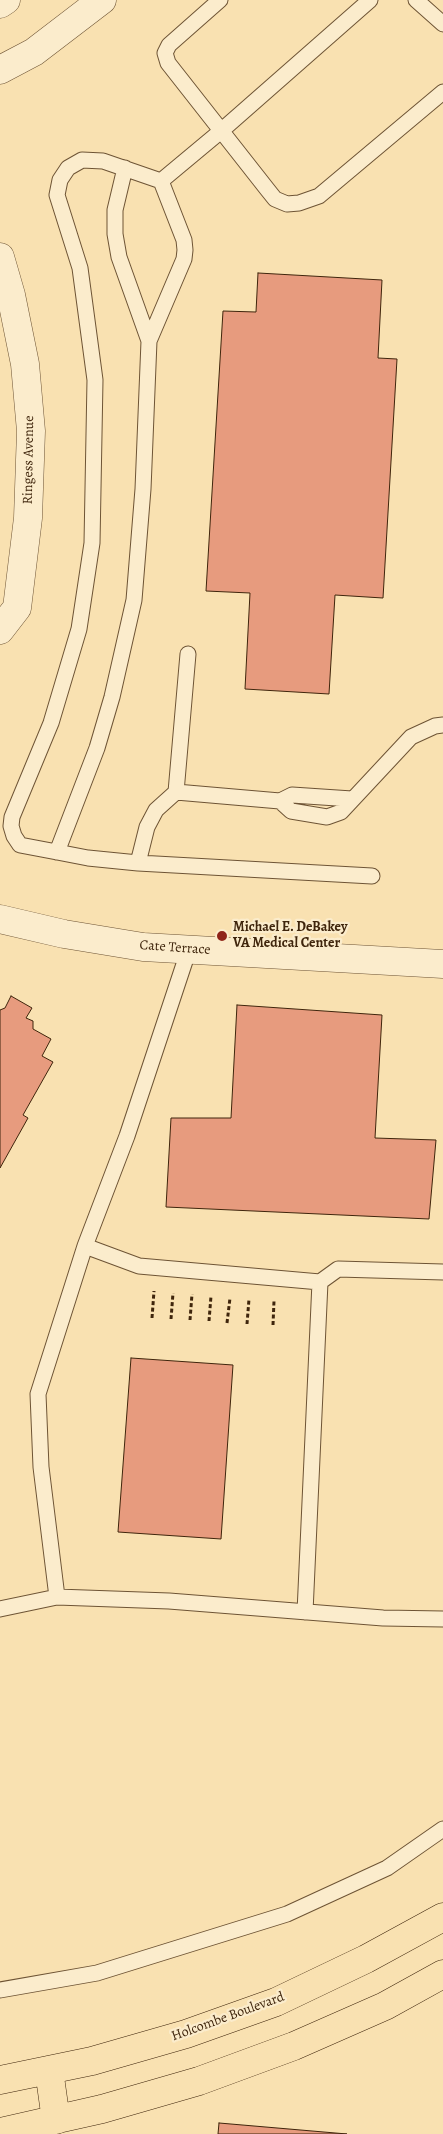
<!DOCTYPE html>
<html>
<head>
<meta charset="utf-8">
<style>
	body { margin:0 }
	canvas { display:block; background:#f9e1b1 }
</style>
</head>
<body>
<canvas width="443" height="2134"></canvas>
<script>
const context = document.querySelector('canvas').getContext('2d');
context.lineJoin = 'round';
function fillPath(path, color) { context.fillStyle = color; context.fill(path, 'evenodd'); }
const shape = rows => new Path2D(rows.map(r => 'M' + r).join(''));
function trace(path, color, width, dash) { context.strokeStyle = color; context.lineWidth = width; context.lineCap = dash ? 'butt' : 'round'; context.setLineDash(dash || []); context.stroke(path); }
function label(font, color, halo, rows, align = 'center') {
  context.font = font + ' Alegreya,serif'; context.lineWidth = 4.5; context.setLineDash([]); context.textBaseline = 'middle'; context.strokeStyle = halo; context.fillStyle = color; for (const [text, x, y, turn = 0] of rows) {
    context.save(); context.translate(x, y); context.rotate((+turn || 0) * Math.PI / 180); context.textAlign = isNaN(turn) ? turn : align; if (halo) context.strokeText(text, 0, 0); context.fillText(text, 0, 0); context.restore();
  }
}
const building = shape([
	[258,273,382,280,378,358,397,359,383,598,335,595,329,694,245,689,250,593,206,591,223,311,256,312,258,273],
	[11,996,32,1008,26,1018,33,1021,33,1029,51,1039,42,1056,53,1062,23,1115,28,1118,0,1168,0,1010,5,1008,11,996],
	[237,1005,382,1015,375,1138,436,1140,429,1219,166,1207,171,1118,231,1118,237,1005],
	[131,1358,233,1365,221,1539,118,1532,131,1358],
	[219,2123,347,2134,218,2134,219,2123]
]);
fillPath(building, '#e79b7e');
trace(building, '#3f250c', 1);
const service = shape([
	[220,0,169,45,165,53,168,63,267,189,275,199,287,204,299,203,319,196,443,92],
	[416,0,443,24],
	[125,168,115,210,115,234,119,257,149,341],
	[161,181,221,131,370,0],
	[176,792,188,654],
	[352,799,292,795,280,801,291,811,327,817,341,812,411,737,435,726,443,725],
	[57,852,97,748,112,697,134,600,143,489,149,341,184,259,185,250,184,240,161,181,103,161,82,160,68,168,60,180,57,195,80,268,95,380,92,543,79,629,51,723,12,817,11,826,14,836,20,845,57,852,88,858,138,863,372,876],
	[138,863,147,827,156,810,176,792,280,801],
	[85,1246,139,1266,320,1282,338,1269,443,1272],
	[57,1597,41,1467,38,1394,85,1246,127,1136,189,949],
	[0,1609,57,1597,169,1601,383,1618,443,1619],
	[305,1612,320,1282],
	[0,1990,97,1973,287,1914,387,1868,443,1829]
]);
const minor = shape([
	[0,4,6,0],
	[0,70,34,52,102,0],
	[0,257,11,295,25,364,31,431,28,518,17,608,0,630],
	[0,919,64,934,143,947,443,964]
]);
const primary = shape([
	[49,2070,56,2120],
	[0,2080,92,2061,186,2034,276,2002,366,1959,443,1917],
	[0,2132,102,2109,199,2081,294,2046,385,2006,443,1974]
]);
trace(service, '#6e5435', 17);
trace(minor, '#6e5435', 29);
trace(primary, '#3f250c', 29);
trace(shape([
	[152,1318,154,1291],
	[171,1319,173,1293],
	[190,1320,192,1294],
	[209,1321,211,1296],
	[227,1323,230,1298],
	[247,1324,249,1299],
	[273,1325,274,1301]
]), '#3f250c', 3, [4, 2.5]);
trace(service, '#fbeccc', 15);
trace(minor, '#fbeccc', 28);
trace(primary, '#f9e1b1', 28);
for (const [x, y, r, color] of [
	[222,936,6,"#8f2418"]
]) { const dot = new Path2D(); dot.arc(x, y, r, 0, 2 * Math.PI); context.fillStyle = color; context.fill(dot); trace(dot, '#fbeccc', 2); }
label('14px', '#3f250c', '#fbeccc', [
	["Ringess Avenue",29,460,-89],
	["Cate Terrace",175,948,4],
	["Holcombe Boulevard",228,2017,-20]
]);
label('bold 14px', '#3f250c', '#fbeccc', [
	["Michael E. DeBakey",233,928],
	["VA Medical Center",233,944]
], 'left');
</script>
</body>
</html>
